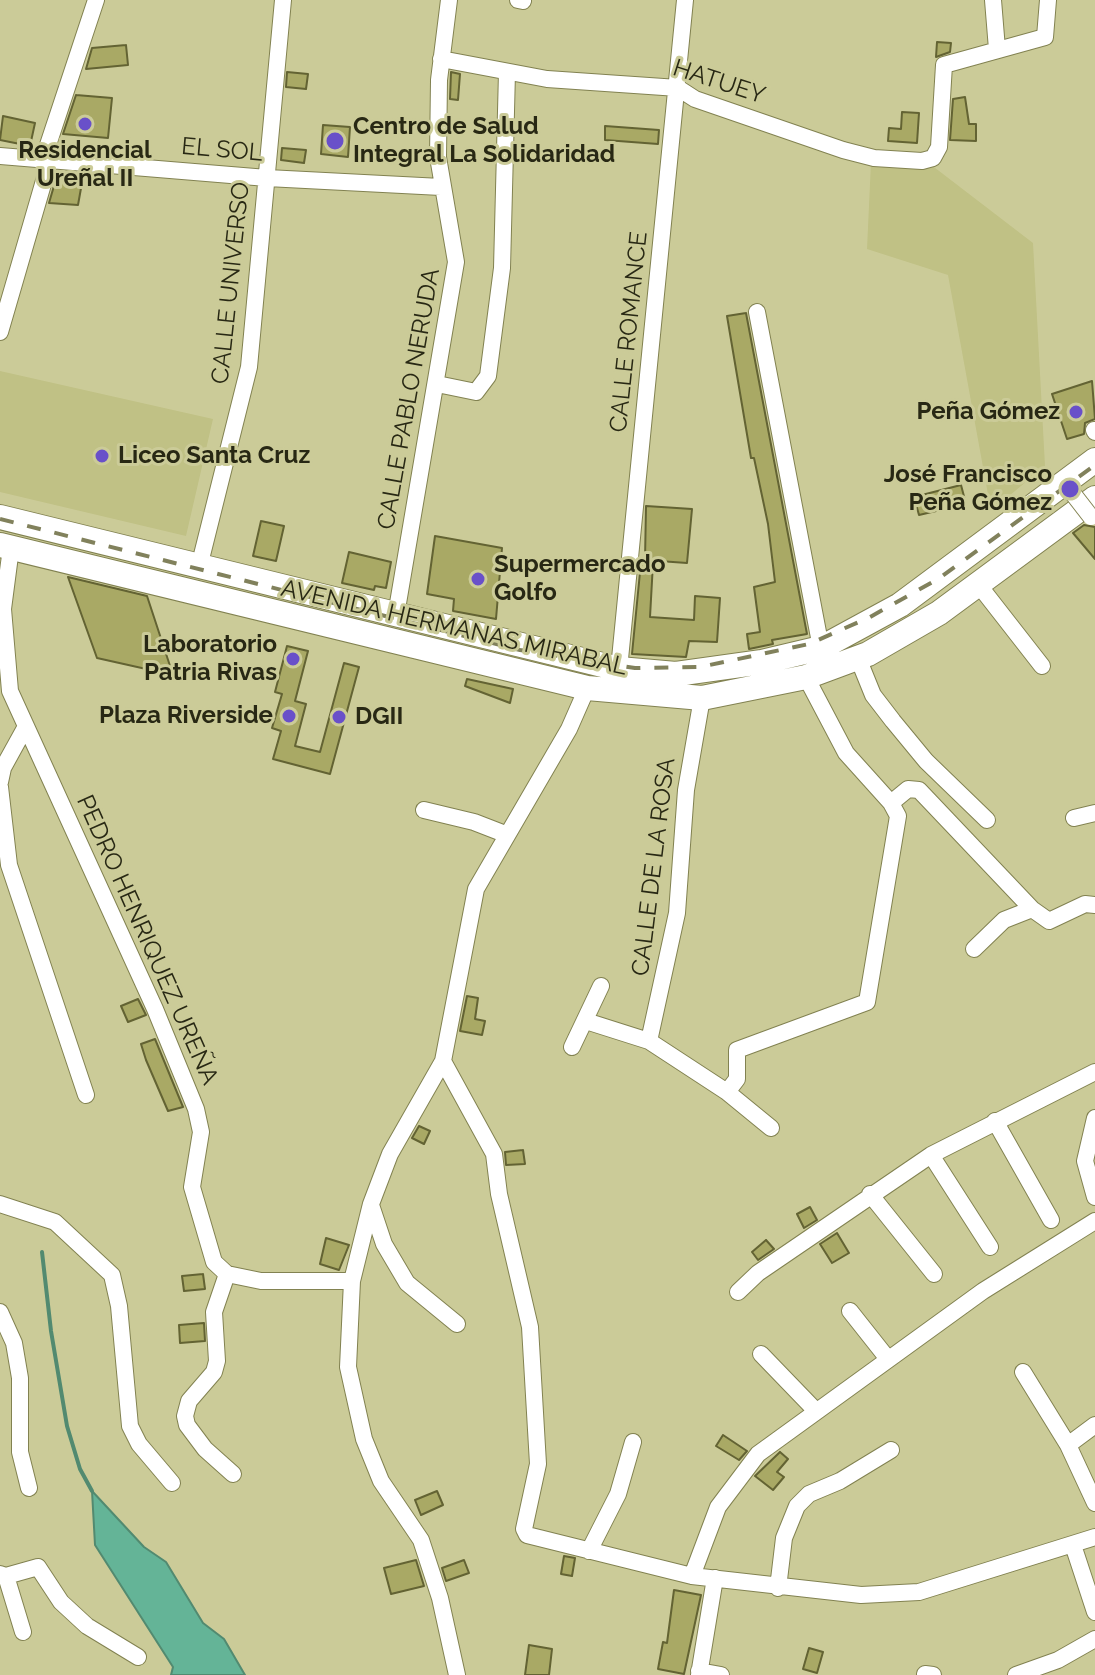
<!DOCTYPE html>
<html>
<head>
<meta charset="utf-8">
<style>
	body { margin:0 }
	canvas { display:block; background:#cbcb98 }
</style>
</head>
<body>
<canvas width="1095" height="1675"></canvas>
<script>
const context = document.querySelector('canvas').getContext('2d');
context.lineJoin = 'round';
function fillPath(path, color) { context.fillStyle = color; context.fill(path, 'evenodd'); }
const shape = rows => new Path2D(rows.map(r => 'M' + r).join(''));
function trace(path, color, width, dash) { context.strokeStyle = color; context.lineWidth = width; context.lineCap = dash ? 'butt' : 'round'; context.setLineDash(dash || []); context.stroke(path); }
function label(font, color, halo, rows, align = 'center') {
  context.font = font + ' Raleway,sans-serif'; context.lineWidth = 6; context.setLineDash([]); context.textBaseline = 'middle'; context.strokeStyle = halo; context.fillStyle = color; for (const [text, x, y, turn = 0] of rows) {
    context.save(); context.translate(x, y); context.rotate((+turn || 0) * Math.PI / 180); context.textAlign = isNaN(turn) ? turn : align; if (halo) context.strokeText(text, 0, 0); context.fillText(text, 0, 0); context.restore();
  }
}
fillPath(shape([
	[871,162,930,164,1033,243,1045,466,991,511,948,275,867,249],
	[0,371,213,419,186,536,0,492]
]), '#c0c185');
const water = shape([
	[92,1491,144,1547,166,1562,203,1623,224,1639,245,1675,171,1675,173,1667,95,1545,92,1491]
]);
fillPath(water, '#64b497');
trace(water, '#528a70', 2);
trace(shape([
	[42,1252,51,1331,67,1426,80,1469,92,1491]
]), '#528a70', 4);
const building = shape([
	[937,42,951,43,950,52,936,57,937,42],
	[126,45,128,65,86,69,92,48,126,45],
	[287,72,308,74,306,89,286,87,287,72],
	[451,72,460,74,458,100,450,99,451,72],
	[76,95,112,98,108,138,63,134,76,95],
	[965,97,969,124,976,124,976,141,950,140,953,99,965,97],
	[902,112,919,113,917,143,888,141,889,128,901,129,902,112],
	[3,116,35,123,30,146,0,140,3,116],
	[323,125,350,127,348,157,321,154,323,125],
	[605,126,659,130,658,144,605,140,605,126],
	[282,148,306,150,304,163,281,160,282,148],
	[58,172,83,177,78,205,49,203,58,172],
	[746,313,807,634,772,640,773,644,749,649,747,634,760,632,754,587,775,582,768,524,754,458,751,458,727,316,746,313],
	[1092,381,1095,419,1085,423,1084,434,1067,439,1052,394,1092,381],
	[961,485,966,504,919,515,914,497,961,485],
	[646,506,692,509,687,563,645,560,646,506],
	[261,521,284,526,276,561,253,556,261,521],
	[1084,525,1095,527,1095,559,1073,533,1084,525],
	[435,536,502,548,496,619,453,611,454,599,427,594,435,536],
	[349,552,391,562,386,588,375,586,374,590,342,583,349,552],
	[641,562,653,563,650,617,694,620,695,596,720,598,717,642,689,641,686,657,632,654,641,562],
	[68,577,147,596,173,675,97,658,68,577],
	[287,646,308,651,295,701,306,704,295,746,320,752,344,663,359,667,330,774,273,759,281,731,272,728,282,694,275,692,287,646],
	[467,679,513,689,510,703,465,686,467,679],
	[467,996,478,998,475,1019,485,1021,482,1035,460,1031,467,996],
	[138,999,146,1015,128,1022,121,1006,138,999],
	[155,1039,183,1107,168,1111,146,1060,141,1044,155,1039],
	[419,1126,430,1131,424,1144,412,1138,419,1126],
	[523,1150,525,1164,506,1165,505,1152,523,1150],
	[810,1207,817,1220,804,1228,797,1214,810,1207],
	[837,1233,849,1253,832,1263,820,1244,837,1233],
	[326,1238,349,1245,339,1270,320,1264,326,1238],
	[766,1240,774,1249,758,1260,752,1252,766,1240],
	[203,1274,205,1289,184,1291,182,1276,203,1274],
	[204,1323,205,1341,180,1343,179,1325,204,1323],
	[723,1435,747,1451,739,1460,716,1446,723,1435],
	[780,1452,788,1459,777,1472,784,1477,773,1490,755,1476,780,1452],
	[437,1491,443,1505,421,1515,415,1500,437,1491],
	[564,1556,575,1558,572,1576,561,1574,564,1556],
	[416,1560,424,1586,391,1594,384,1568,416,1560],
	[464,1560,469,1573,446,1581,442,1568,464,1560],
	[674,1590,701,1595,684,1674,658,1669,663,1642,667,1643,674,1590],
	[529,1645,552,1649,549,1675,525,1675,529,1645],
	[809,1648,823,1652,817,1673,803,1669,809,1648]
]);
fillPath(building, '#a9a965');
trace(building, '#636333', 2);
const street = shape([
	[518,0,523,1],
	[993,0,997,49],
	[441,59,547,79,678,88,695,99,843,150,874,158,922,161,933,158,939,147,944,65,1045,37,1048,0],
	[0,156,267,178,441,187],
	[43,160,96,0],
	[757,312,821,648],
	[0,332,50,160],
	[437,384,476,392,488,376,502,268,507,72],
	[1094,430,1095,432],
	[11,548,3,609,10,691,155,1009,196,1109,201,1132,192,1187,214,1262,227,1274,261,1281,352,1281],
	[199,567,249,367,283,0],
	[978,584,1042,666],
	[396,615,456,262,438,157,439,80,449,0],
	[858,658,873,695,893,721,926,761,987,820],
	[619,669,685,0],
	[0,782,3,768,25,728],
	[0,787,9,865,86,1095],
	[891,803,908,789,919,790,1032,909,1049,921,1085,904,1095,905],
	[424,810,474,822,505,834],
	[1074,818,1095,813],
	[974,949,1004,920,1032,909],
	[586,1021,649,1041,727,1092,771,1128],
	[649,1041,677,913,686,790,702,698],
	[572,1047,601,986],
	[443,1061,494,1154,499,1194,530,1327,538,1464,524,1529,527,1535,692,1576,861,1595,919,1592,1095,1537],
	[727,1092,737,1079,737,1050,867,1002,898,816,891,803,846,753,806,677],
	[1095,1118,1085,1161,1095,1197],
	[995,1121,1051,1220],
	[931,1155,990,1247],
	[870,1194,934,1274],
	[0,1204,55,1222,112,1275,119,1306,130,1426,139,1444,172,1483],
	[371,1205,384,1244,407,1283,457,1324],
	[227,1274,214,1312,217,1361,214,1372,189,1401,185,1416,187,1425,205,1449,233,1474],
	[738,1292,758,1273,931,1155,1095,1072],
	[850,1311,888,1359],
	[0,1312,14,1343,20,1378,20,1452,29,1488],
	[761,1354,816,1411],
	[1023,1372,1068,1445,1095,1503],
	[1068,1445,1095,1425],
	[1073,1545,1095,1612],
	[589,1551,618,1494,633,1442],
	[0,1574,6,1576,23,1632],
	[6,1576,38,1567,61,1602,87,1626,138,1657],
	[692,1576,718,1507,758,1454,983,1291,1095,1221],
	[778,1588,784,1538,797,1506,809,1494,840,1481,891,1450],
	[699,1671,721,1675],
	[925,1674,933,1675],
	[457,1675,440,1598,421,1540,381,1481,364,1439,348,1367,352,1281,371,1204,390,1154,443,1061,476,889,569,729,587,688],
	[699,1675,715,1578],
	[1016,1675,1058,1660,1095,1639]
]);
const primary = shape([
	[0,517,619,669,676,674,762,662,821,648,900,605,1095,460],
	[0,545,587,688,702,698,806,677,868,654,939,613,1095,498]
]);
trace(street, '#828251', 18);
trace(primary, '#828251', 26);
trace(street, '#fff', 16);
trace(primary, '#fff', 24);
trace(shape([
	[0,519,520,650,635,668,700,667,809,644,870,617,938,579,1095,465]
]), '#81815c', 4, [14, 14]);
const streetBridge = shape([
	[1067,486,1091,517]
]);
trace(streetBridge, '#828251', 18, []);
trace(streetBridge, '#fff', 16);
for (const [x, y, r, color] of [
	[85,124,8,"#6950c9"],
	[335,141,10,"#6950c9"],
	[1076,412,8,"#6950c9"],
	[102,456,8,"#6950c9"],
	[1070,489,10,"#6950c9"],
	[478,579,8,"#6950c9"],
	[293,659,8,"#6950c9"],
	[289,716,8,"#6950c9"],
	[339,717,8,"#6950c9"]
]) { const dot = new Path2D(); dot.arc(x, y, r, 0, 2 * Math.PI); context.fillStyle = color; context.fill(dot); trace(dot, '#cbcb98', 3); }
label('24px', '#282814', '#cbcb98', [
	["HATUEY",719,82,18],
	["EL SOL",222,150,5],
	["CALLE UNIVERSO",231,283,-84],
	["CALLE ROMANCE",629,332,-84],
	["CALLE PABLO NERUDA",409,399,-80],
	["AVENIDA HERMANAS MIRABAL",454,628,13],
	["CALLE DE LA ROSA",654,867,-83],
	["PEDRO HENRIQUEZ UREÑA",147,940,66]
]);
label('bold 24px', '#282814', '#cbcb98', [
	["Centro de Salud",353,127],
	["Integral La Solidaridad",353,155],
	["Residencial",85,151,"center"],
	["Ureñal II",85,179,"center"],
	["Peña Gómez",1060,412,"right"],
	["Liceo Santa Cruz",118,456],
	["José Francisco",1052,475,"right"],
	["Peña Gómez",1052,503,"right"],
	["Supermercado",494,565],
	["Golfo",494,593],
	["Laboratorio",277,645,"right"],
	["Patria Rivas",277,673,"right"],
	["Plaza Riverside",273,716,"right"],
	["DGII",355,717]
], 'left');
</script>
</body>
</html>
